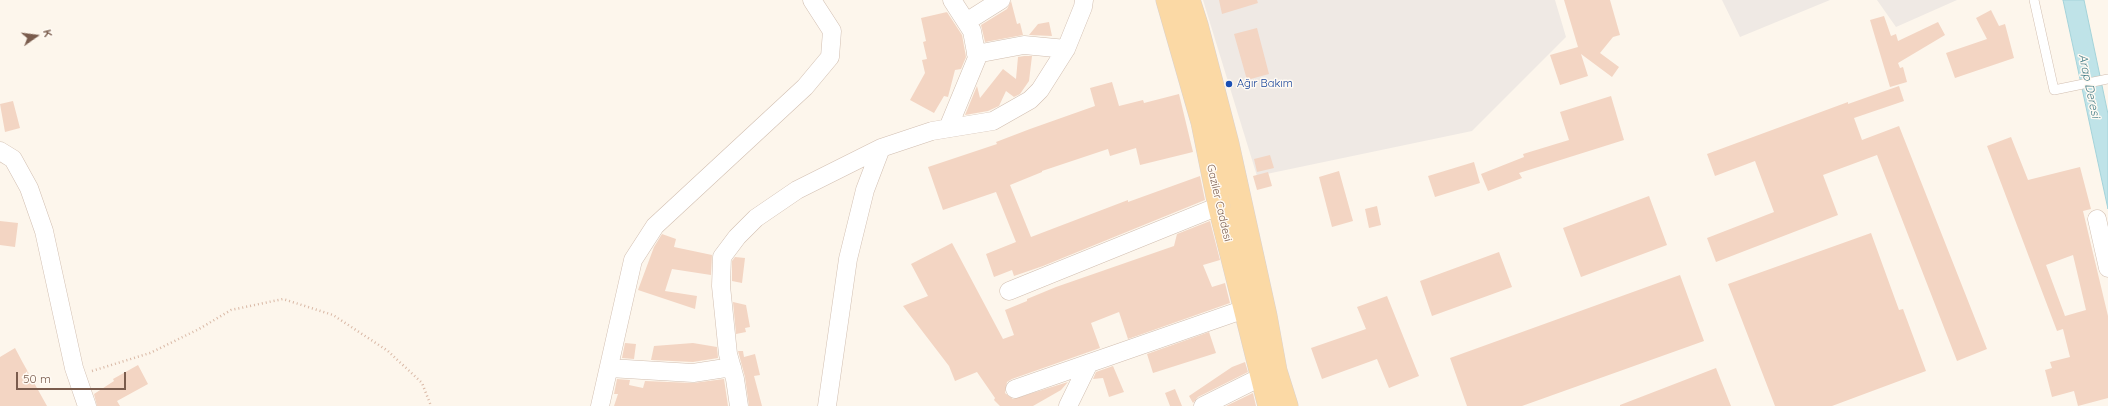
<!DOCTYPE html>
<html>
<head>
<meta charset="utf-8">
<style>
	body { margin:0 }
	#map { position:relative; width:2108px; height:406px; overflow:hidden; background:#fdf6ec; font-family:Quicksand,sans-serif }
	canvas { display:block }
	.north { position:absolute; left:16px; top:16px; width:40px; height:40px; -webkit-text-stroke:3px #fffaf3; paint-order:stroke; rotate:76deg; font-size:11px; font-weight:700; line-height:16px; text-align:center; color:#7a5c4d }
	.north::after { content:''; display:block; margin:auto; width:14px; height:18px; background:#7a5c4d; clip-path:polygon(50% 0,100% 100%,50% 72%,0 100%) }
	.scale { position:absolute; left:16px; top:372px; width:110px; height:18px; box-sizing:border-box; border:2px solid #7a5c4d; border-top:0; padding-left:5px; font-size:12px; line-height:14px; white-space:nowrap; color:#7a5c4d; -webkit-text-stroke:3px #fffaf3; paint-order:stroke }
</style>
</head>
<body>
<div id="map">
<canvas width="2108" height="406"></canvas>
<div class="north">K</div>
<div class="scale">50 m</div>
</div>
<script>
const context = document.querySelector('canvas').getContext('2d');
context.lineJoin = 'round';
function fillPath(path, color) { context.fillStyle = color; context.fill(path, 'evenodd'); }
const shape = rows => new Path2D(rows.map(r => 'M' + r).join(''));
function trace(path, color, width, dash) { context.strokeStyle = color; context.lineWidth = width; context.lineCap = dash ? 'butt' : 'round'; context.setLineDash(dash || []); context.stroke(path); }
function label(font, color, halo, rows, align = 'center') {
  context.font = font + ' Quicksand,sans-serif'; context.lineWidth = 3; context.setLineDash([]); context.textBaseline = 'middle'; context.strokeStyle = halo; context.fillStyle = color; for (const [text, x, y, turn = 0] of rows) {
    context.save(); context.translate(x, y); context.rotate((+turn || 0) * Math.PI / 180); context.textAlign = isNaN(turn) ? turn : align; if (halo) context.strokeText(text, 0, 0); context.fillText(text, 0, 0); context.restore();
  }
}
fillPath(shape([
	[1203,0,1555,0,1566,37,1472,131,1257,176],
	[1722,0,1830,0,1740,37],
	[1877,0,1957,0,1896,27]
]), '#efe9e4');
const water = shape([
	[2063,0,2084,0,2108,114,2108,209,2063,0]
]);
fillPath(water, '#bfe3e8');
trace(water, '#a5d3da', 1);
fillPath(shape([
	[1219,0,1257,0,1258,3,1222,14],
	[1564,0,1610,0,1620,35,1613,37,1600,53,1619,67,1612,77,1581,54,1588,76,1560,85,1550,55,1578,47],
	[1011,1,1017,24,1020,23,1023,35,985,42,981,25,1007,9],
	[945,9,962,35,966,57,961,69,955,70,948,97,944,96,934,113,910,100,925,73,922,60,927,59,923,42,926,41,921,18,947,12],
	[1991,10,1999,26,2005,24,2014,58,1955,78,1946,53,1987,39,1976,18],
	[1884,16,1891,36,1896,34,1898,41,1938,22,1945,35,1898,63,1900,68,1903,67,1907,82,1890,87,1870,20],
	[1049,22,1052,36,1029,35,1038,24],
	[1257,28,1269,74,1247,80,1234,34],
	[1024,56,1032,56,1029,81,1020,94,1014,97,1006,91,999,106,988,111,965,115,977,86,980,98,1003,69,1016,79,1018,57],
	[1112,82,1119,106,1143,100,1144,103,1179,94,1193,152,1140,165,1136,148,1110,156,1108,149,1042,171,1042,172,1010,185,1031,237,1128,200,1128,202,1200,176,1205,200,1043,266,1014,276,1012,270,994,277,986,254,1016,242,996,192,943,210,928,167,997,144,996,142,1030,129,1095,106,1090,88],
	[1899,86,1904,101,1854,118,1862,140,1899,126,1987,349,1957,361,1877,155,1823,175,1838,215,1716,262,1707,238,1774,212,1755,161,1715,176,1707,154,1848,102,1848,104],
	[1611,96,1624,140,1519,173,1522,178,1488,191,1481,174,1524,157,1523,154,1569,140,1560,112],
	[13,101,20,128,5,132,0,104],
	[2011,137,2028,180,2080,167,2091,209,2083,211,2108,316,2108,398,2078,406,2074,391,2052,397,2045,370,2052,368,2050,362,2070,357,2063,329,2057,331,1987,146],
	[2073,255,2086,310,2065,316,2046,265],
	[1270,155,1274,168,1257,172,1254,159],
	[1474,162,1480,183,1435,197,1428,176],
	[1339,171,1353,221,1332,227,1319,177],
	[1268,172,1272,186,1257,190,1253,176],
	[1649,196,1667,245,1581,277,1563,228],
	[1377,206,1381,225,1369,228,1365,209],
	[0,221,18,223,15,247,0,245],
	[1210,221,1220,260,1203,265,1212,287,1225,283,1230,303,1128,339,1119,312,1091,323,1100,348,1012,379,1007,382,1005,393,1013,399,1068,382,1061,390,1033,406,1000,406,994,400,995,398,977,372,955,381,949,366,903,306,928,296,911,264,952,243,1003,339,1014,335,1005,310,1027,301,1027,299,1056,287,1174,246,1177,234],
	[1871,233,1899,310,1903,309,1926,371,1832,406,1775,406,1728,284],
	[662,234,676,239,674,247,712,255,711,275,672,269,665,291,697,296,695,309,638,290,654,247],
	[1499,252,1512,287,1432,316,1420,281],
	[735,257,745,258,742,283,732,281,732,261],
	[1680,275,1704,341,1522,406,1467,406,1450,358],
	[1387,296,1419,376,1389,388,1377,359,1322,379,1311,348,1366,329,1357,307],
	[733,302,746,305,750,327,745,328,746,332,736,334],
	[1209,332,1216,353,1153,373,1147,354],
	[625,343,636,344,634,359,622,358],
	[693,343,717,347,718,358,693,362,651,360,654,346],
	[15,348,23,363,47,406,0,406,0,357],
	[738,351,743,351,744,357,755,354,760,375,754,376,762,406,749,406,745,377],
	[1245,362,1248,372,1198,397,1193,403,1189,396,1232,367],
	[138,365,148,384,117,401,120,406,97,406,94,394,114,381,113,379],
	[1113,366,1124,392,1109,397,1103,378,1093,379,1096,372],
	[1716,368,1731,406,1620,406,1620,405],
	[617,379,630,380,629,385,643,388,645,381,693,383,724,379,728,406,614,406,618,394,614,394],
	[1175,389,1182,406,1170,406,1165,393],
	[1253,393,1256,406,1226,406]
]), '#f3d5c3');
const service = shape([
	[2034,0,2054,90,2108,79]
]);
const minor = shape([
	[966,22,1001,0],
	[976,54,1024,45,1066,49],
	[948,128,977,58,972,31,952,0],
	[0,151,13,159,29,188,44,231,74,368,87,406],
	[2097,219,2108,268],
	[1009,291,1219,206],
	[609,368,693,373,732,367],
	[1015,389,1245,309],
	[600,406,633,260,655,226,805,87,830,57,832,31,812,0],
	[739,406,735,379,728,354,721,286,722,257,737,237,756,218,797,190,881,148,932,131,993,121,1030,100,1040,90,1066,49,1083,7,1084,0],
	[827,406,848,259,865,190,881,148],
	[1068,406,1089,363],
	[1203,406,1261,377]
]);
const primary = shape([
	[1167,0,1202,122,1219,206,1269,406],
	[1189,0,1197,25,1228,144,1266,316,1276,371,1287,406]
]);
trace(service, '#d1beb0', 10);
trace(minor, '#d1beb0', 19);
trace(primary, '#dad1cd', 23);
trace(shape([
	[92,371,150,353,199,329,231,310,283,299,333,315,388,351,422,383,431,406]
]), '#d9b8a5', 2.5, [1, 3]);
trace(service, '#fff', 9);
trace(minor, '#fff', 18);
trace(primary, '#fbd9a5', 22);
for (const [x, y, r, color] of [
	[1229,84,4,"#1a4fb4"]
]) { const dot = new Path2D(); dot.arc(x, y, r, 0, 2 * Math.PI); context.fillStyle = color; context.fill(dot); trace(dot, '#fffaf3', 1.5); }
label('11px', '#164399', '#fffaf3', [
	["Ağır Bakım",1237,84]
], 'left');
label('11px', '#7a5c4d', '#fffaf3', [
	["Gaziler Caddesi",1219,203,77]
]);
label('italic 12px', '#437c86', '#fffaf3', [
	["Arap Deresi",2089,86,78]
]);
</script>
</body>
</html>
